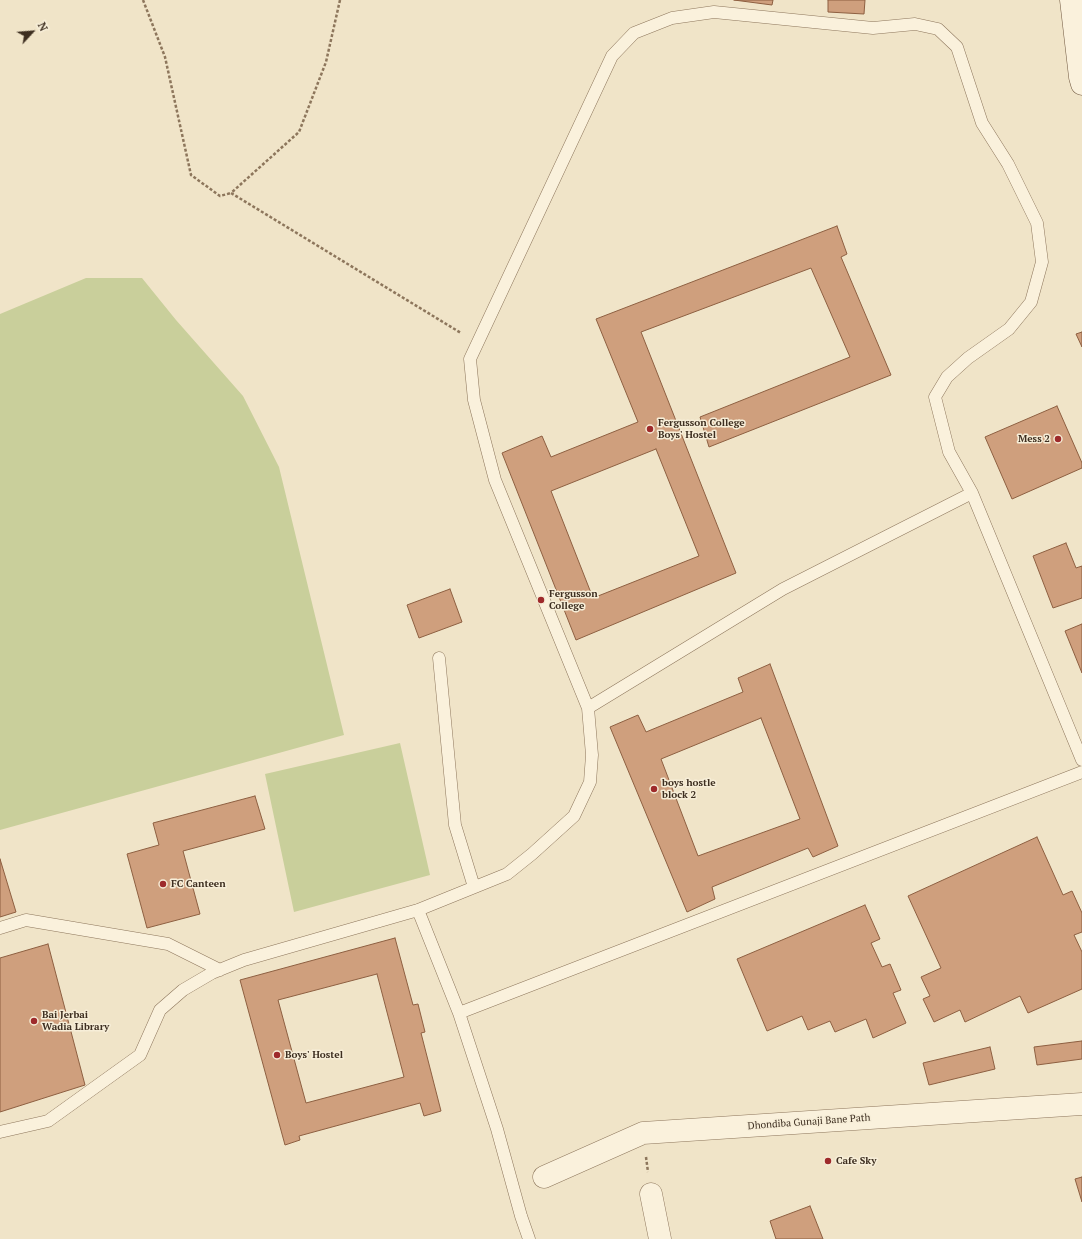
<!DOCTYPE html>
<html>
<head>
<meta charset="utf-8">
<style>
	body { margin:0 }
	#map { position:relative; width:1082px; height:1239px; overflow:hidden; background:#f0e4c8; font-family:"PT Serif",serif }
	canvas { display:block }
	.north { position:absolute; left:12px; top:12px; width:40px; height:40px; -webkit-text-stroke:3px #f7eed8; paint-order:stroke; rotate:64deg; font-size:11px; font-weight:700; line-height:16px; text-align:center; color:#3d2e20 }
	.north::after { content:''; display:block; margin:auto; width:14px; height:18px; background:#3d2e20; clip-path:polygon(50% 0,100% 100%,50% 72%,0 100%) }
</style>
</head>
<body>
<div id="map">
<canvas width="1082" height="1239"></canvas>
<div class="north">N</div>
</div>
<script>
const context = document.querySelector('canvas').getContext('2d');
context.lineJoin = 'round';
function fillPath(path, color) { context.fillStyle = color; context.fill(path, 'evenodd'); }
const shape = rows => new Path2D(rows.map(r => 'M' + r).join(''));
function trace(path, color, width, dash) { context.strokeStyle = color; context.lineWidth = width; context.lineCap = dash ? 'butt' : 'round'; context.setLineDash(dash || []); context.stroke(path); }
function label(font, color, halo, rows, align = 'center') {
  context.font = font + ' "PT Serif",serif'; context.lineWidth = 3; context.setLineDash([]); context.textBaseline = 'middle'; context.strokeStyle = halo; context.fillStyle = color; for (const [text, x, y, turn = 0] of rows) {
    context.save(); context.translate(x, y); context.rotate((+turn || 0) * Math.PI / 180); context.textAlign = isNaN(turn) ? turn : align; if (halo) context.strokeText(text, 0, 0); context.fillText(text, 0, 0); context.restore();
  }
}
fillPath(shape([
	[86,278,142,278,176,320,243,396,279,467,344,735,0,830,0,314],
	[400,743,430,875,294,912,265,774]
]), '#c9cf9b');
const building = shape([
	[734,0,773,0,772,5,734,0],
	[828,0,865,0,864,14,828,12,828,0],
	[837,226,847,254,841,257,891,375,709,447,700,417,850,357,811,268,641,332,736,573,576,640,502,453,542,436,551,457,638,422,596,319,837,226],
	[656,449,699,556,593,598,551,491,656,449],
	[1082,332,1082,347,1076,334,1082,332],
	[1057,406,1082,463,1082,468,1012,499,985,437,1057,406],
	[1066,543,1076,568,1082,566,1082,598,1053,608,1033,556,1066,543],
	[450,589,462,622,419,638,407,605,450,589],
	[1082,624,1082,673,1065,631,1082,624],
	[770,664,838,846,813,857,808,848,712,887,715,899,687,912,610,727,638,715,646,732,743,692,738,678,770,664],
	[761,718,800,819,698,856,661,759,761,718],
	[255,796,265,829,183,851,200,914,147,928,127,854,159,845,153,823,255,796],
	[1037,837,1063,895,1072,891,1082,913,1082,932,1074,935,1082,952,1082,989,1028,1013,1020,996,965,1022,960,1010,934,1022,923,999,930,996,921,977,941,968,908,896,1037,837],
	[0,859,16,912,0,917,0,859],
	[865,905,880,939,871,943,882,967,890,964,901,990,893,993,906,1023,873,1038,866,1019,835,1032,830,1021,808,1030,802,1016,767,1031,737,959,865,905],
	[395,938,413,1005,418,1004,425,1032,421,1033,441,1111,424,1116,420,1103,299,1136,300,1140,285,1145,240,980,395,938],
	[377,974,404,1077,306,1103,278,1000,377,974],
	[48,944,85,1085,0,1112,0,958,48,944],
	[1082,1041,1082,1059,1037,1065,1034,1047,1082,1041],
	[990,1047,995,1069,929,1085,923,1063,990,1047],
	[1082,1177,1082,1202,1075,1179,1082,1177],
	[810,1206,823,1239,776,1239,770,1221,810,1206]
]);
fillPath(building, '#cf9f7d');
trace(building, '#8d5f41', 1);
const lane = shape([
	[439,658,455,825,474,887],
	[588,708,783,589,972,493],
	[418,910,459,1013,497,1129,521,1216,529,1239],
	[0,928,26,920,168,944,220,970],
	[459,1013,1082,772],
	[0,1132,48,1121,140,1055,160,1010,183,990,212,973,244,960,418,910,507,874,532,854,574,816,590,782,592,755,588,708,495,480,474,400,470,359,612,56,634,33,672,18,714,12,873,28,915,24,938,29,957,47,982,123,1008,164,1037,223,1042,262,1031,302,1009,329,968,358,947,377,935,397,949,452,972,493,1082,760]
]);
const street = shape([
	[544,1177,643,1133,1082,1104],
	[651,1194,660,1239]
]);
const secondary = shape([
	[1071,0,1080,77,1082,84]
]);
trace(lane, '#8d765c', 13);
trace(street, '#8d765c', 23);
trace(secondary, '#6f573f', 23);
trace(shape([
	[143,0,165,57,191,175,220,196,231,193],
	[340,0,326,62,299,132,231,193,461,333],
	[646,1157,648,1172]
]), '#8d765c', 2.5, [3, 2]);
trace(lane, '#faf1dc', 12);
trace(street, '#faf1dc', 22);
trace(secondary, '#faf1dc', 22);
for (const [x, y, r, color] of [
	[650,429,4,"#9e2a2b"],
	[1058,439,4,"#9e2a2b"],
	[541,600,4,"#9e2a2b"],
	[654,789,4,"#9e2a2b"],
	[163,884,4,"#9e2a2b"],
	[34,1021,4,"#9e2a2b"],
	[277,1055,4,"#9e2a2b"],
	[828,1161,4,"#9e2a2b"]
]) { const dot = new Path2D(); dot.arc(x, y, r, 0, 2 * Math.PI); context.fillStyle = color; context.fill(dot); trace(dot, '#f7eed8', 1.5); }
label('bold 10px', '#3d2e20', '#f7eed8', [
	["Fergusson College",658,423],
	["Boys' Hostel",658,435],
	["Mess 2",1050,439,"right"],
	["Fergusson",549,594],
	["College",549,606],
	["boys hostle",662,783],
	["block 2",662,795],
	["FC Canteen",171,884],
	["Bai Jerbai",42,1015],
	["Wadia Library",42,1027],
	["Boys' Hostel",285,1055],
	["Cafe Sky",836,1161]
], 'left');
label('10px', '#3d2e20', '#f7eed8', [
	["Dhondiba Gunaji Bane Path",809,1122,-4]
]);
</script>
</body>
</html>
